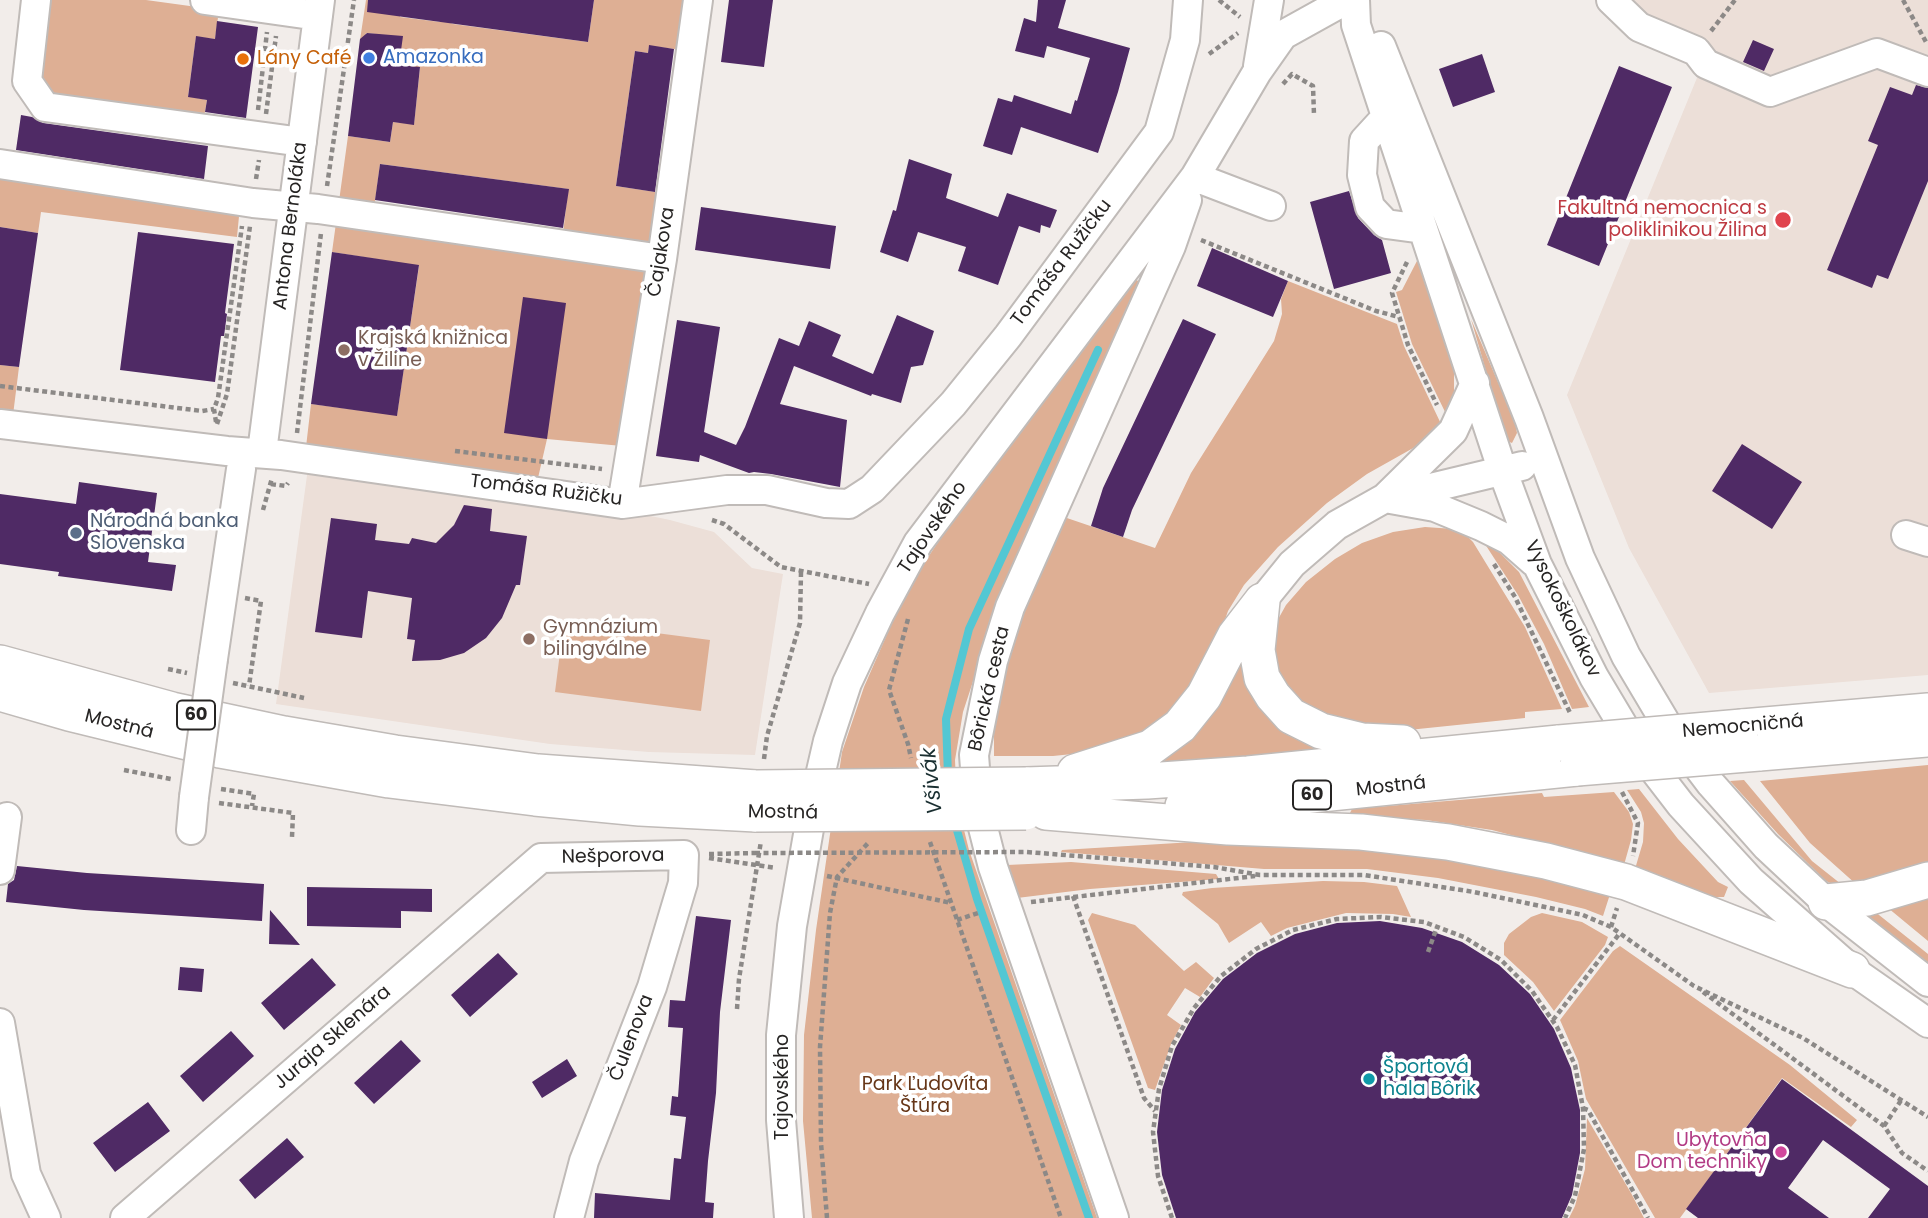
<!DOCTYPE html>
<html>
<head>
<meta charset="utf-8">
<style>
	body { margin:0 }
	canvas { display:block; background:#f2edea }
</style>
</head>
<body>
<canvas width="1928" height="1218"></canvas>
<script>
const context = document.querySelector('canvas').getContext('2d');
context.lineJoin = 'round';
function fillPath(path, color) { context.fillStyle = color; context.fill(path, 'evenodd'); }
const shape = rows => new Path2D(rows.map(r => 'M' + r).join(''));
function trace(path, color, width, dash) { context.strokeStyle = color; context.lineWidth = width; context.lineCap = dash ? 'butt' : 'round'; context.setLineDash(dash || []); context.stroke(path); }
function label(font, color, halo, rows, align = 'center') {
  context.font = font + ' Poppins,sans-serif'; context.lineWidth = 7; context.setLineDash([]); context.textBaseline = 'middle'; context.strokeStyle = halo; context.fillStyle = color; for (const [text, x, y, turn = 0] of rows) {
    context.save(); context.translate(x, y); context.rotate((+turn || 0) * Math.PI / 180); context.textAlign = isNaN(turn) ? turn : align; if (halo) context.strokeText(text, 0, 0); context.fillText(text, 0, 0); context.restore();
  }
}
fillPath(shape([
	[1627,0,1928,0,1928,675,1709,693,1629,548,1567,395,1710,46,1646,18],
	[308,468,622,510,670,520,714,532,752,568,783,574,755,755,649,752,550,744,276,704]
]), '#ecdfd8');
fillPath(shape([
	[46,0,146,0,219,10,215,39,196,37,188,96,207,100,204,117,52,95,37,79],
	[366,0,401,0,400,17,440,22,441,19,453,24,588,42,594,0,698,0,691,51,649,46,648,53,635,51,616,186,662,193,622,446,547,439,538,478,306,447,311,404,397,415,419,266,332,252,348,136,390,142,393,122,414,124,420,68,399,65,376,34,366,33,364,41,360,40],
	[380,164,568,189,563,234,520,228,521,224,509,222,509,226,374,209],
	[0,173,240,206,237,237,41,212,38,233,0,227],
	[1418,259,1423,263,1454,371,1454,398,1448,418,1412,344,1396,292,1402,290],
	[1136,280,1141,282,999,602,963,712,955,760,957,802,969,850,1097,1218,812,1218,803,1121,804,1035,816,930,842,752,864,687,895,616,917,574,961,507],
	[1288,281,1397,324,1404,346,1442,426,1431,438,1367,474,1327,503,1278,547,1244,585,1228,611,1210,663,1149,738,1092,752,1053,756,994,756,994,718,1005,663,1021,610,1061,516,1155,548,1191,473,1274,341,1282,314,1281,299],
	[1471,319,1515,422,1517,433,1512,443,1507,441,1502,427],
	[0,365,19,367,13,415,0,413],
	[1425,527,1454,529,1465,534,1473,542,1525,627,1562,709,1525,712,1525,718,1389,732,1353,726,1302,705,1276,675,1271,642,1276,623,1286,605,1306,582,1335,559,1362,543,1393,532],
	[1483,541,1495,548,1519,572,1589,707,1572,709,1544,644,1518,595],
	[564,621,710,640,701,711,555,692],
	[1238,655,1336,750,1147,766],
	[1928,765,1928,864,1857,885,1810,843,1760,781],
	[1744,780,1812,861,1841,884,1834,885,1826,881,1778,834,1730,781],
	[1639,789,1678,839,1718,882,1728,887,1724,897,1713,897,1635,869,1643,842,1644,823,1641,812,1627,790],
	[1614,792,1629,812,1633,824,1631,840,1624,865,1492,830,1426,820,1356,817,1350,813,1352,809,1542,793,1544,797],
	[1210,841,1360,844,1612,888,1603,916,1585,909,1536,897,1438,878,1367,869,1264,869,1061,852,1062,850],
	[1071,862,1216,874,1219,879,1090,889,1017,898,1007,865],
	[1323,881,1364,882,1397,886,1411,917,1393,914,1346,913,1287,928,1271,936,1261,922,1229,943,1218,924,1182,895,1183,892,1212,888],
	[1928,889,1928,941,1882,903],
	[1869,907,1928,954,1928,963,1867,917,1864,914],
	[1092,913,1135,925,1184,971,1196,962,1214,978,1200,997,1185,988,1167,1015,1181,1025,1171,1044,1155,1090,1148,1088,1088,920],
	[1542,913,1582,922,1608,937,1605,945,1554,1011,1533,982,1504,955,1504,943,1509,934,1531,917],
	[1620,946,1790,1065,1857,1120,1851,1127,1782,1078,1680,1218,1655,1218,1586,1099,1578,1061,1560,1020,1613,951],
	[1587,1118,1631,1193,1644,1218,1569,1218,1575,1206,1585,1169]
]), '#deaf94');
trace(shape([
	[948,776,946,719,969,629,1098,350],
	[954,820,977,899,1089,1218]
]), '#53c7d3', 8);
fillPath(shape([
	[368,0,594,0,588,42,367,12],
	[729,0,773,0,764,67,721,62],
	[1038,0,1066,0,1058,28,1130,48,1118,92,1098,153,1021,127,1012,155,983,146,998,98,1012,102,1014,95,1071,114,1075,100,1077,101,1090,58,1047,46,1044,58,1015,51,1024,18,1036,22],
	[217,21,258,27,246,118,205,112,207,100,188,97,196,36,215,39],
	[367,33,403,36,399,65,420,67,414,125,393,122,390,142,348,136,360,39],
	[1753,40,1774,49,1764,71,1743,62],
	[649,45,674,49,655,192,616,186,635,51,648,53],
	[1482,54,1495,92,1453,107,1439,69],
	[1619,66,1672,87,1599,266,1547,245],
	[1916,85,1928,88,1928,181,1888,279,1877,275,1872,288,1827,270,1878,145,1868,141,1890,87,1912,95],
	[21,115,32,117,43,123,208,146,204,179,16,150],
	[909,159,952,174,946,198,998,217,1007,193,1057,210,1050,228,1041,225,1040,233,1019,226,998,285,958,271,966,247,918,232,908,262,880,252,893,210,896,211],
	[380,164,569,189,563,228,375,200],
	[1349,191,1358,218,1374,235,1382,240,1391,273,1334,289,1310,202],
	[701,207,836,226,830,269,695,250],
	[0,227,38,233,19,367,0,365],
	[138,232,234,244,225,313,227,314,224,336,221,336,215,382,120,370],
	[1212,248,1288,281,1273,317,1197,286],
	[332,252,419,265,397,416,311,404],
	[523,297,566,303,547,439,504,433],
	[897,315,934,331,923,365,911,367,901,403,872,394,871,396,794,366,780,404,847,420,840,487,771,474,754,472,749,473,700,455,699,462,656,456,677,320,720,327,704,432,736,445,745,427,779,338,799,346,809,321,841,335,832,356,873,374],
	[1183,319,1216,334,1132,510,1123,537,1091,526,1103,488],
	[1742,444,1802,482,1772,529,1712,491],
	[79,482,157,493,148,562,176,565,172,591,58,576,59,572,0,564,0,494,76,504],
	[464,505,492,509,490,531,527,536,520,585,516,585,502,618,486,638,464,653,440,660,412,661,415,640,407,639,412,598,368,591,362,638,315,632,331,518,377,524,375,540,409,544,412,538,436,543,454,525],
	[17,866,87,873,264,884,262,921,84,910,6,902,8,884,14,880],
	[307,887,432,889,432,912,401,911,401,928,307,926],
	[270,910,300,945,269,944],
	[696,916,731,920,720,1012,716,1093,708,1161,705,1202,714,1203,713,1218,594,1218,595,1193,670,1200,674,1158,681,1159,686,1117,670,1115,672,1096,678,1097,683,1028,668,1027,670,1000,685,1001],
	[1380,921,1422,928,1462,942,1499,965,1530,994,1554,1029,1571,1068,1580,1110,1580,1153,1572,1195,1562,1218,1176,1218,1162,1175,1157,1132,1162,1090,1175,1049,1195,1012,1223,979,1257,953,1295,934,1337,923],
	[498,953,518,974,470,1017,451,995],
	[312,958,336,985,284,1030,261,1003],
	[180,967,204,969,202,992,178,990],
	[231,1031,254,1056,203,1102,180,1076],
	[401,1040,421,1061,374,1104,354,1083],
	[567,1059,577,1076,542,1098,532,1082],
	[1782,1079,1928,1186,1928,1218,1868,1218,1890,1189,1823,1140,1788,1188,1829,1218,1698,1218,1686,1209],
	[148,1102,170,1131,115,1172,93,1143],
	[287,1138,304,1157,255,1199,239,1180]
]), '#4f2a65');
const minor = shape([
	[36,0,27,81,45,107,302,142],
	[205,0,318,16],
	[1355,0,1356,25,1503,472,1537,564,1594,677,1634,744,1681,805,1751,881,1852,970,1928,1023],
	[1611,0,1639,27,1696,51,1706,64,1770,92,1877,53,1928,72],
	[1381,46,1529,418,1580,558,1626,656,1670,730,1711,784,1766,846,1826,902,1928,982],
	[1258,66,1269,0],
	[1386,117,1364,141,1362,175,1370,207,1386,224,1423,229],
	[0,164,253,203,318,209,662,259],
	[1195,177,1271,206],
	[0,424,227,451,281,455,622,504,727,490,767,490,826,503,849,504,872,489,953,404,1008,336,1159,132,1185,40,1188,0],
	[262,452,320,0],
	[1401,495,1522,466],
	[1385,498,1435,507,1481,526,1509,540,1534,562],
	[622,504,662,259,698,0],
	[1906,535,1928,542],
	[1262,601,1292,564,1337,525,1385,498,1453,431,1475,383],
	[213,659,241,469],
	[191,830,194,797],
	[0,870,7,817],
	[0,1023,26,1174,46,1218],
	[125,1218,541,858,684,855,683,883,652,987,584,1161,569,1218],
	[789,1218,781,1120,781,1035,792,926,813,806,828,741,847,683,880,613,918,543,1195,177,1257,72,1283,35,1346,0],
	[1114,1218,993,867,978,808,974,755,993,661,1010,607,1171,246,1187,200]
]);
const major = shape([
	[1262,601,1257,650,1262,678,1273,696,1291,716,1321,731,1362,741,1403,743],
	[0,663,172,710,284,734,395,753,538,772,756,788],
	[0,693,69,713,220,750,389,780,535,798,640,808,756,814],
	[1742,727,1928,711],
	[1759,753,1928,739],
	[1075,772,1150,748,1180,726,1204,696,1235,636,1262,601],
	[1026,785,1147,781,1248,774,1559,743],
	[1183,806,1251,801,1577,768],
	[1046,812,1228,827,1361,832,1448,842,1546,861,1626,882,1852,970],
	[1826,902,1867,898,1928,880]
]);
trace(minor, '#c0bbb8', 32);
trace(major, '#c0bbb8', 38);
trace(shape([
	[1219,0,1240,17],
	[1903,0,1926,42],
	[1711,31,1735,0],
	[1209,54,1238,33],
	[1283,84,1292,74,1313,86,1314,115],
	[258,110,267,32],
	[266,114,276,36],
	[256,179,259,160],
	[327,186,354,0],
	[1201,240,1376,311,1399,317],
	[1407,262,1392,293,1408,345,1437,405],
	[0,386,202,411,214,409],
	[216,422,214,409,218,398,242,226],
	[217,424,227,394,250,226],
	[297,433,321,233],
	[455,451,602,469],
	[271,484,286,486,288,483],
	[263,510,272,478],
	[712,520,724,524,781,567,869,584],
	[1494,564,1515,597,1571,715],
	[245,598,261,601,249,686],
	[908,619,889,690,908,744,911,758],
	[168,669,187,673],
	[233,683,304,698],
	[764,759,767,736,800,623,801,572],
	[124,770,171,779],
	[221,789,254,794,252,806],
	[1622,792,1638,823,1633,856],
	[219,803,293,813,292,837],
	[930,842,1061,1218],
	[1027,852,1214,867,1260,875,1364,875,1474,892,1583,915,1611,927,1694,986,1803,1038,1928,1117],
	[709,854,755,853],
	[709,858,776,868],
	[827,876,951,903],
	[1073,896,1144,1098,1155,1111],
	[1031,902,1255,876],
	[957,920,981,912],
	[1611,927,1617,908],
	[1428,952,1437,927],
	[1703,992,1884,1126,1902,1153,1928,1171],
	[737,1009,739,979,761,841],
	[1553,1020,1620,933],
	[1583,1108,1588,1110,1648,1218],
	[1884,1126,1902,1099],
	[827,1218,821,1143,820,1047,830,913,837,877,869,842],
	[1172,1218,1158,1176,1153,1132,1159,1089,1172,1046,1194,1008,1221,976,1256,949,1293,930,1337,919,1381,917,1424,922,1464,937,1501,960,1532,991,1557,1027,1575,1065,1583,1108,1584,1149,1575,1196,1565,1218]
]), '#8c8987', 4.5, [5, 3.5]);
trace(minor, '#fff', 28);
trace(major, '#fff', 35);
const minorBridge = shape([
	[194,797,213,659]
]);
const majorBridge = shape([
	[1559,743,1742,727],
	[1577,768,1759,753],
	[756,788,1026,785],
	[756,814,1026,812]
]);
trace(minorBridge, '#c0bbb8', 32, []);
trace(majorBridge, '#c0bbb8', 38, []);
trace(shape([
	[755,853,1027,852]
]), '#8c8987', 4.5, [5, 3.5]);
trace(minorBridge, '#fff', 28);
trace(majorBridge, '#fff', 35);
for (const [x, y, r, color] of [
	[369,58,7,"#3f7fe0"],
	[243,59,7,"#e8710a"],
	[1783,220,9,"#e0444e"],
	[344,350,7,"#8d6e63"],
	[76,533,7,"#5c6f8a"],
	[529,639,7,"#8d6e63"],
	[1369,1079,7,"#0f9aa8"],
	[1781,1152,7,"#d1479c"]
]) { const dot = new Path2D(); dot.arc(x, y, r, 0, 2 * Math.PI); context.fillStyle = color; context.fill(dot); trace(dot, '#fff', 2.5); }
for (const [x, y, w] of [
	[196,715,38],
	[1312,795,38]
]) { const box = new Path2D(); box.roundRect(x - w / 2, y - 14.5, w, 29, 5); context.fillStyle = '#fff'; context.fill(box); trace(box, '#262423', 2); }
label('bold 18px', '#262423', null, [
	["60",196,715],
	["60",1312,795]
]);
label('19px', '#366cbe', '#fff', [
	["Amazonka",383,58]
], 'left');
label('19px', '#c56008', '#fff', [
	["Lány Café",257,59]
], 'left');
label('19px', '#be3a42', '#fff', [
	["Fakultná nemocnica s",1767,209],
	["poliklinikou Žilina",1767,231]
], 'right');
label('19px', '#262423', '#fff', [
	["Antona Bernoláka",291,226,-83],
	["Čajakova",662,252,-81],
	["Tomáša Ružičku",1062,263,-53],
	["Tomáša Ružičku",546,491,7],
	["Tajovského",933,528,-56],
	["Vysokoškolákov",1562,609,64],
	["Bôrická cesta",990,689,-77],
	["Mostná",119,725,14],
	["Nemocničná",1743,727,-5],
	["Mostná",1391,787,-6],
	["Mostná",783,813,1],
	["Nešporova",613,857,-1],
	["Juraja Sklenára",333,1038,-41],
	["Čulenova",632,1038,-69],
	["Tajovského",783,1087,-90]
]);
label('19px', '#785e54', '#fff', [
	["Krajská knižnica",358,339],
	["v Žiline",358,361],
	["Gymnázium",543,628],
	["bilingválne",543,650]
], 'left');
label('19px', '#4e5e75', '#fff', [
	["Národná banka",90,522],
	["Slovenska",90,544]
], 'left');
label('19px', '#0d838f', '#fff', [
	["Športová",1383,1068],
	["hala Bôrik",1383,1090]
], 'left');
label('19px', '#663617', '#fff', [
	["Park Ľudovíta",925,1085],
	["Štúra",925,1107]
]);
label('19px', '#b23c85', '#fff', [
	["Ubytovňa",1767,1141],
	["Dom techniky",1767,1163]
], 'right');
label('italic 21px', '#1a2f31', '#fff', [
	["Všivák",933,781,-96]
]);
</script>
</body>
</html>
